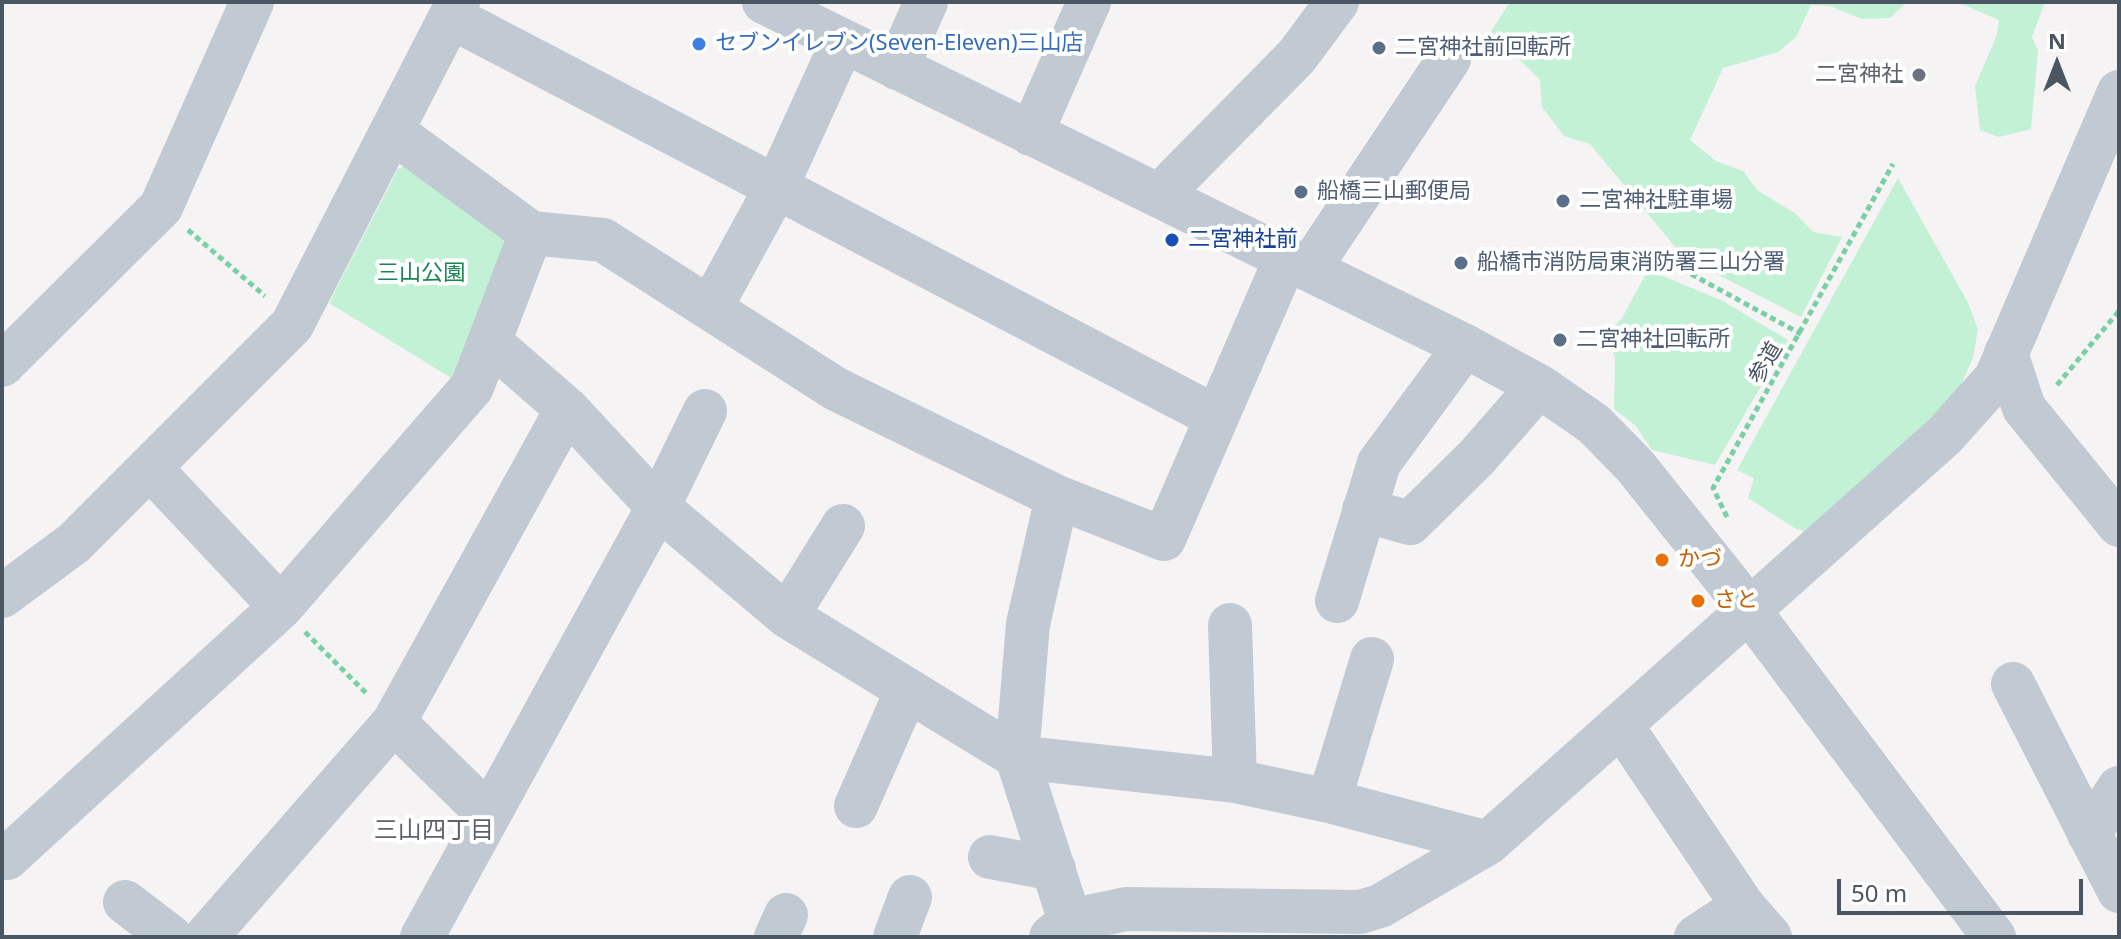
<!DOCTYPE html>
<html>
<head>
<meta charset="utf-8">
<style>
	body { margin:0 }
	#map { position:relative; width:2121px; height:939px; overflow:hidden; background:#f5f3f3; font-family:"Noto Sans",sans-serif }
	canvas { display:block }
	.frame { position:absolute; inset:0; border:4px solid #4a5661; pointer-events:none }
	.north { position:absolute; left:2017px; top:24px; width:80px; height:80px; -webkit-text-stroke:6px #fff; paint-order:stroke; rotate:0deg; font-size:22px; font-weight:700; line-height:32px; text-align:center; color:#4a5661 }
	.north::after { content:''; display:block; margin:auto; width:28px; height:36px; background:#4a5661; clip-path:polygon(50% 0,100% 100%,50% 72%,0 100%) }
	.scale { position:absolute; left:1837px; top:879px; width:246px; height:36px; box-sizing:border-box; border:4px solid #4a5661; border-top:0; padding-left:10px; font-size:24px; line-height:28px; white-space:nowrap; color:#4a5661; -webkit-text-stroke:6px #fff; paint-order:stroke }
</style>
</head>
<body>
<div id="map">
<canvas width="2121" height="939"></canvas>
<div class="frame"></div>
<div class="north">N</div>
<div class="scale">50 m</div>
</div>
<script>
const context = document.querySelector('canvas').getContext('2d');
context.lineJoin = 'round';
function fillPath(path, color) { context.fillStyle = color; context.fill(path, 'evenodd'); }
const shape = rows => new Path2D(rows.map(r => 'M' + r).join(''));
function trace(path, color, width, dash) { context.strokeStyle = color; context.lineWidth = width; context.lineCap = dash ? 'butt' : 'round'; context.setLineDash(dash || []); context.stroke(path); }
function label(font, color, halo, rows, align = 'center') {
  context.font = font + ' "Noto Sans","Noto Sans JP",sans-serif'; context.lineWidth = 8; context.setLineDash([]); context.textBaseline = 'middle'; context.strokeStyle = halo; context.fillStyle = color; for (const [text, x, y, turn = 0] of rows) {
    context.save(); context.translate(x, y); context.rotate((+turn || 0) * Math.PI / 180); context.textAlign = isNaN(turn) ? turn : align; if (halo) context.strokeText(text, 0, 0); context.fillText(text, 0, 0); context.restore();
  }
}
fillPath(shape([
	[1510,2,1907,2,1890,18,1862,19,1830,6,1811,5,1796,37,1778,52,1723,68,1690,140,1716,161,1743,171,1757,190,1796,214,1813,232,1842,237,1801,317,1695,263,1676,248,1590,144,1564,136,1542,107,1540,80,1510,50,1488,36],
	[1957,2,2045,2,2032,37,2038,51,2031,129,1999,137,1980,130,1975,86,1997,35,1999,20],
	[410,163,503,231,505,245,453,379,329,303,398,169],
	[1898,178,1967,301,1978,329,1973,358,1960,387,1936,423,1809,532,1796,529,1748,498,1754,478,1737,470],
	[1648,270,1721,300,1788,340,1715,465,1652,450,1636,426,1614,409,1615,358,1608,334,1622,318]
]), '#c3f1d5');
trace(shape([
	[188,230,265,296],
	[1656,255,1801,334],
	[2057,385,2119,311],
	[1727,517,1713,488,1893,164],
	[305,632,366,693]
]), '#7ad0a6', 5, [6, 4]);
trace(shape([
	[764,2,1465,346,1539,386,1594,424,1635,466,1727,581,1994,937],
	[451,17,1216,417],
	[897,68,926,2],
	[392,131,531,233,603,240,836,389,1057,497,1164,539,1286,258],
	[1031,134,1089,2],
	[1159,196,1297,56,1337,2],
	[1309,269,1449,59],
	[711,307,776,188,843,41],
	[491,343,567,409,658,507,787,616,1017,757,1235,781,1329,801,1488,843],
	[2006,353,2024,408,2119,525],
	[2,365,161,207,252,2],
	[151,469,281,607],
	[1057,497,1028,624,1017,757,1070,921],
	[1364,510,1410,523,1477,457,1539,386],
	[2,596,74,543,292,325,458,2],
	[1337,601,1379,463,1465,346],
	[787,616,843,526],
	[1230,625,1235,781],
	[2013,684,2119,891],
	[394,722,487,813],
	[1621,725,1743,906,1770,937],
	[1329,801,1372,659],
	[856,806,907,690],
	[2089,834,2119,788],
	[990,857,1054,869],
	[2,858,7,858,281,607,472,387,531,233],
	[125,902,171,937],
	[206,937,394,722,567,409],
	[422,937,658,507,705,411],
	[776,937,786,915],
	[895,937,910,897],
	[1051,937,1070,921,1126,909,1360,912,1380,906,1488,843,1944,436,1996,378,2119,92],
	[1696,937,1743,906]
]), '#c1cad2', 44);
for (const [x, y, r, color] of [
	[699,44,8,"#3f7fe0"],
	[1379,48,8,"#5c6f8a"],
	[1919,75,8,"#6b7280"],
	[1301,192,8,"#5c6f8a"],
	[1563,201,8,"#5c6f8a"],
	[1172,240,8,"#1a4fb4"],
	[1461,263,8,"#5c6f8a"],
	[1560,340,8,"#5c6f8a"],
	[1662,560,8,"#e8710a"],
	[1698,601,8,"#e8710a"]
]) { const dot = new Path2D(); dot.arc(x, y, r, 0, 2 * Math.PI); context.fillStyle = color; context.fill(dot); trace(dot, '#fff', 3); }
label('22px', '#366cbe', '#fff', [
	["セブンイレブン(Seven-Eleven)三山店",715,44]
], 'left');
label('22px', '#4e5e75', '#fff', [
	["二宮神社前回転所",1395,48],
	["船橋三山郵便局",1317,192],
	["二宮神社駐車場",1579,201],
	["船橋市消防局東消防署三山分署",1477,263],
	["二宮神社回転所",1576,340]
], 'left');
label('22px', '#5b616d', '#fff', [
	["二宮神社",1903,75]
], 'right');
label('22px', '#164399', '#fff', [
	["二宮神社前",1188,240]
], 'left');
label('22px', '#17864f', '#fff', [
	["三山公園",421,274]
]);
label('22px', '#4a5661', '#fff', [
	["参道",1766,363,-60]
]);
label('22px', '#c56008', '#fff', [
	["かづ",1678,560],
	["さと",1714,601]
], 'left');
label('24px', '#5f6368', '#fff', [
	["三山四丁目",434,831]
]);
</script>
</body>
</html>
